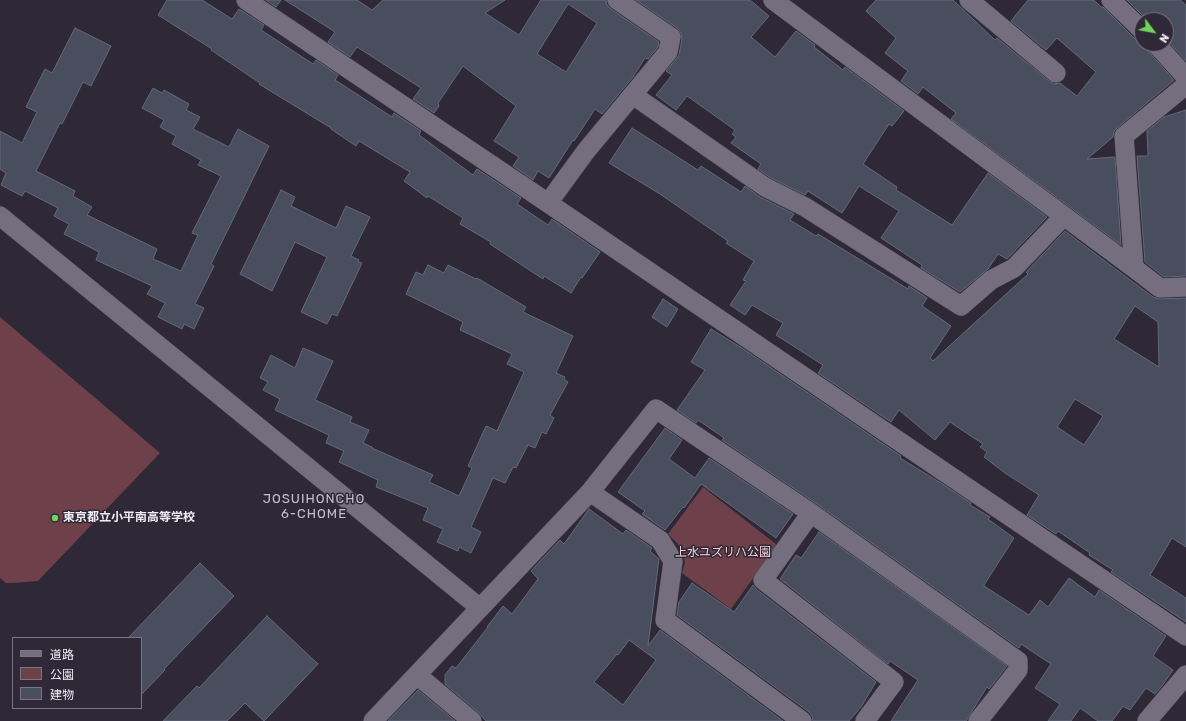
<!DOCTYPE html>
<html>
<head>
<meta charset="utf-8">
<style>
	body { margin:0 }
	#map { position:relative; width:1186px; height:721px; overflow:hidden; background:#2e2837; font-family:Rubik,"Noto Sans JP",sans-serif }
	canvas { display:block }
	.legend { position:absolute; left:12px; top:637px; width:130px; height:72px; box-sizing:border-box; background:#2e2837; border:1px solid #7c7683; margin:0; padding:5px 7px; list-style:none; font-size:12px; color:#f0ecf6 }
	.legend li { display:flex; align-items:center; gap:8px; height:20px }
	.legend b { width:20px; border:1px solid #7c7683 }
	.north { position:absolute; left:1134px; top:12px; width:40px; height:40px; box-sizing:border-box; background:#2e2837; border:1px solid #7c7683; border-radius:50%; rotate:122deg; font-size:11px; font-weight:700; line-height:16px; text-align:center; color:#f0ecf6 }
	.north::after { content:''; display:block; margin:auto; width:14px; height:18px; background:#71d35e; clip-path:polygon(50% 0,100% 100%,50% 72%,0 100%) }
</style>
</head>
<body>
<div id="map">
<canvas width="1186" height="721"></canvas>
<ul class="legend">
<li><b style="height:5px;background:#756e7f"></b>道路</li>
<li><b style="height:11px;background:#6e4049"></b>公園</li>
<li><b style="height:11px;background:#494e5e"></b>建物</li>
</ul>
<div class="north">N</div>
</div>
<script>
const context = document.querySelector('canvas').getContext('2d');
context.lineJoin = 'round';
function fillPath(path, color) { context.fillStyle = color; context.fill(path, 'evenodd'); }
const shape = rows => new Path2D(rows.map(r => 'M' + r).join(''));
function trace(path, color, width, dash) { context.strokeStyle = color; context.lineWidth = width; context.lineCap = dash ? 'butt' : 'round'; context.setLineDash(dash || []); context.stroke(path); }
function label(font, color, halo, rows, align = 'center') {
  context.font = font + ' Rubik,"Noto Sans JP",sans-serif'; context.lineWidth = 3; context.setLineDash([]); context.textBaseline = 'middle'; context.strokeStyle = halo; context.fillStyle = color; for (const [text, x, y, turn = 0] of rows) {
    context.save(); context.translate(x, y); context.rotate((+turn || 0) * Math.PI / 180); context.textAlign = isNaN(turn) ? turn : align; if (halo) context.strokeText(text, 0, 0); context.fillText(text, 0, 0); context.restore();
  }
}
fillPath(shape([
	[0,317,160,453,38,581,13,583,6,583,0,578],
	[703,487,777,545,731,609,682,573,685,562,682,551,677,543,668,534]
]), '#6e4049');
const building = shape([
	[167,0,202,0,232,19,239,9,264,25,261,30,313,64,316,60,338,75,335,80,392,117,394,113,421,131,419,135,473,175,477,169,521,198,517,204,548,225,552,219,600,252,582,278,581,277,571,293,544,276,543,279,490,244,491,242,460,224,463,218,428,196,427,198,404,181,410,172,359,141,356,146,331,129,331,128,259,84,260,83,211,50,212,49,158,15,167,0],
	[266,0,281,0,276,7,266,0],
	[285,0,357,0,372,10,383,0,505,0,485,13,519,35,541,0,606,0,607,5,611,9,659,42,658,47,648,59,645,58,633,77,602,114,595,109,574,141,573,140,549,178,538,171,533,180,513,166,519,157,494,141,516,106,463,66,438,103,439,106,434,113,413,99,421,88,357,47,350,57,328,42,335,32,285,0],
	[568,4,597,23,566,72,537,54,568,4],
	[636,0,750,0,769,16,751,37,775,57,796,31,815,45,814,47,843,70,845,67,904,111,892,126,889,124,863,164,897,187,896,190,952,225,988,173,1047,217,1007,259,998,254,988,269,960,292,921,268,922,265,881,238,899,211,859,186,842,213,808,191,805,195,771,178,758,169,761,164,731,143,736,137,732,134,735,130,687,96,676,110,656,95,672,75,666,71,676,59,679,55,682,39,681,33,677,28,636,0],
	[876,0,953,0,995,40,997,38,1049,81,1054,84,1060,83,1077,96,1096,72,1057,38,1046,50,1011,21,1028,0,1094,0,1101,7,1103,7,1134,38,1139,41,1142,41,1142,44,1145,44,1148,51,1174,80,1117,128,1114,131,1113,137,1087,159,1115,157,1121,245,951,119,956,113,923,87,918,94,901,81,908,71,885,53,896,38,866,11,876,0],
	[1127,0,1180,0,1186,5,1186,61,1166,39,1166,20,1147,20,1127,0],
	[75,28,111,46,91,86,83,82,62,124,60,123,36,171,75,191,73,196,92,207,87,215,157,249,153,259,181,271,198,235,192,233,221,176,198,165,201,160,172,144,176,136,160,127,164,120,142,108,153,88,162,93,164,90,189,104,186,110,200,117,193,129,229,147,238,129,269,146,211,264,214,266,195,304,204,308,194,329,184,324,182,329,158,317,165,303,147,294,152,286,96,260,99,252,64,234,69,224,54,216,58,208,25,191,22,196,1,185,6,173,0,169,0,131,22,143,37,112,26,107,45,69,52,73,75,28],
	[1186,110,1186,276,1164,277,1145,262,1137,156,1148,156,1147,131,1164,117,1186,110],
	[632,128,698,170,701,166,741,192,745,186,760,197,794,214,790,220,816,236,818,234,908,289,909,286,927,298,922,306,951,326,930,358,933,361,1028,274,1026,272,1065,231,1153,297,1160,299,1186,298,1186,547,1172,538,1150,575,1186,598,1186,622,1111,572,1113,570,1089,555,1090,553,1058,531,1056,534,1027,515,1039,495,1005,473,984,457,987,452,980,447,983,444,950,422,935,440,899,410,891,422,818,373,823,365,776,335,783,323,752,305,745,315,730,305,746,281,743,280,754,261,726,243,728,241,660,194,609,163,632,128],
	[1135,306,1158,322,1159,367,1114,339,1135,306],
	[1075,399,1103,416,1084,445,1057,427,1075,399],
	[281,190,295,197,291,206,336,228,346,206,370,217,351,256,359,260,358,262,362,263,337,316,332,314,327,324,301,312,327,257,295,242,272,291,240,274,281,190],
	[428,265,444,273,448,265,476,279,477,278,526,307,523,312,573,336,556,373,565,377,564,379,568,382,550,415,554,418,546,434,542,432,535,448,528,445,516,468,513,467,505,483,493,478,471,527,481,532,471,553,459,547,458,551,437,542,443,529,423,520,428,508,376,487,378,480,339,462,344,451,326,443,329,435,275,410,280,399,263,390,268,382,260,378,271,355,295,368,303,348,333,361,315,400,352,417,350,422,369,430,363,443,372,447,372,448,433,475,429,482,459,496,472,468,468,466,486,426,497,431,524,372,507,364,512,354,460,330,463,322,406,294,416,272,423,275,428,265],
	[663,299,678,309,667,327,652,317,663,299],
	[711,329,742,348,901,456,900,458,941,483,971,503,970,505,990,517,988,519,1014,538,984,585,984,586,1029,615,1040,600,1048,607,1069,578,1095,597,1099,590,1166,636,1153,656,1173,670,1162,686,1155,694,1146,688,1130,710,1123,706,1112,721,1098,721,1080,708,1071,721,1048,721,1060,704,1035,688,1051,664,1021,644,1019,648,817,504,722,440,724,438,698,420,696,423,677,410,705,370,691,362,711,329],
	[665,428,682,440,669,459,695,478,709,458,793,514,776,538,701,484,684,508,683,507,665,530,642,514,645,511,618,492,665,428],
	[589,509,623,534,626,530,652,548,650,551,659,559,648,646,660,630,783,721,486,721,479,713,445,684,445,675,452,666,456,668,488,627,487,627,503,606,512,614,538,579,531,571,560,540,564,544,589,509],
	[629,640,656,660,623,705,594,682,617,654,618,655,629,640],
	[819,532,1007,666,989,689,987,687,966,721,891,721,918,680,890,661,888,664,780,579,796,555,801,558,819,532],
	[200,563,234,596,164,669,165,670,141,695,141,638,128,638,200,563],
	[692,583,734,612,753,585,756,589,876,682,861,707,849,721,813,721,812,716,809,712,677,615,679,602,692,583],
	[267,616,318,664,264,721,245,703,227,721,163,721,197,686,199,688,267,616],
	[418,690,455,721,388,721,418,690]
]);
fillPath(building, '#494e5e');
trace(building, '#63697a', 1);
const street = shape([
	[246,0,548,203,1186,636],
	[773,0,1134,268,1160,288,1186,287],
	[969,0,1056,73],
	[1111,0,1142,30],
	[1156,44,1186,77],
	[633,95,765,187,805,207,961,306,991,280,1014,268,1064,216],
	[548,203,586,151,668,52,671,37,617,0],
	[0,216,480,608],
	[1134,268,1124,136,1186,85],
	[590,492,660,540,673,561,665,620,802,721],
	[811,513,763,580,894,682,865,721],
	[417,675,472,721],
	[373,721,590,492,656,409,811,513,1018,661,1018,670,978,721],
	[1147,721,1186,675]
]);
trace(street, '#4a4652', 20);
trace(street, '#756e7f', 19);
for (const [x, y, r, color] of [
	[55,518,4,"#71d35e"]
]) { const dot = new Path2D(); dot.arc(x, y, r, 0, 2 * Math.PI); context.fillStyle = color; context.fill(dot); trace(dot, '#2e2837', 1.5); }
label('bold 12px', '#f0ecf6', '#2e2837', [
	["東京都立小平南高等学校",63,518]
], 'left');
label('12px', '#f5d1d6', '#2e2837', [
	["上水ユズリハ公園",723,553]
]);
context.letterSpacing = '1px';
label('13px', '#c4bccf', '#2e2837', [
	["JOSUIHONCHO",314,499],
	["6-CHOME",314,514]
]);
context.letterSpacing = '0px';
</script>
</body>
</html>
